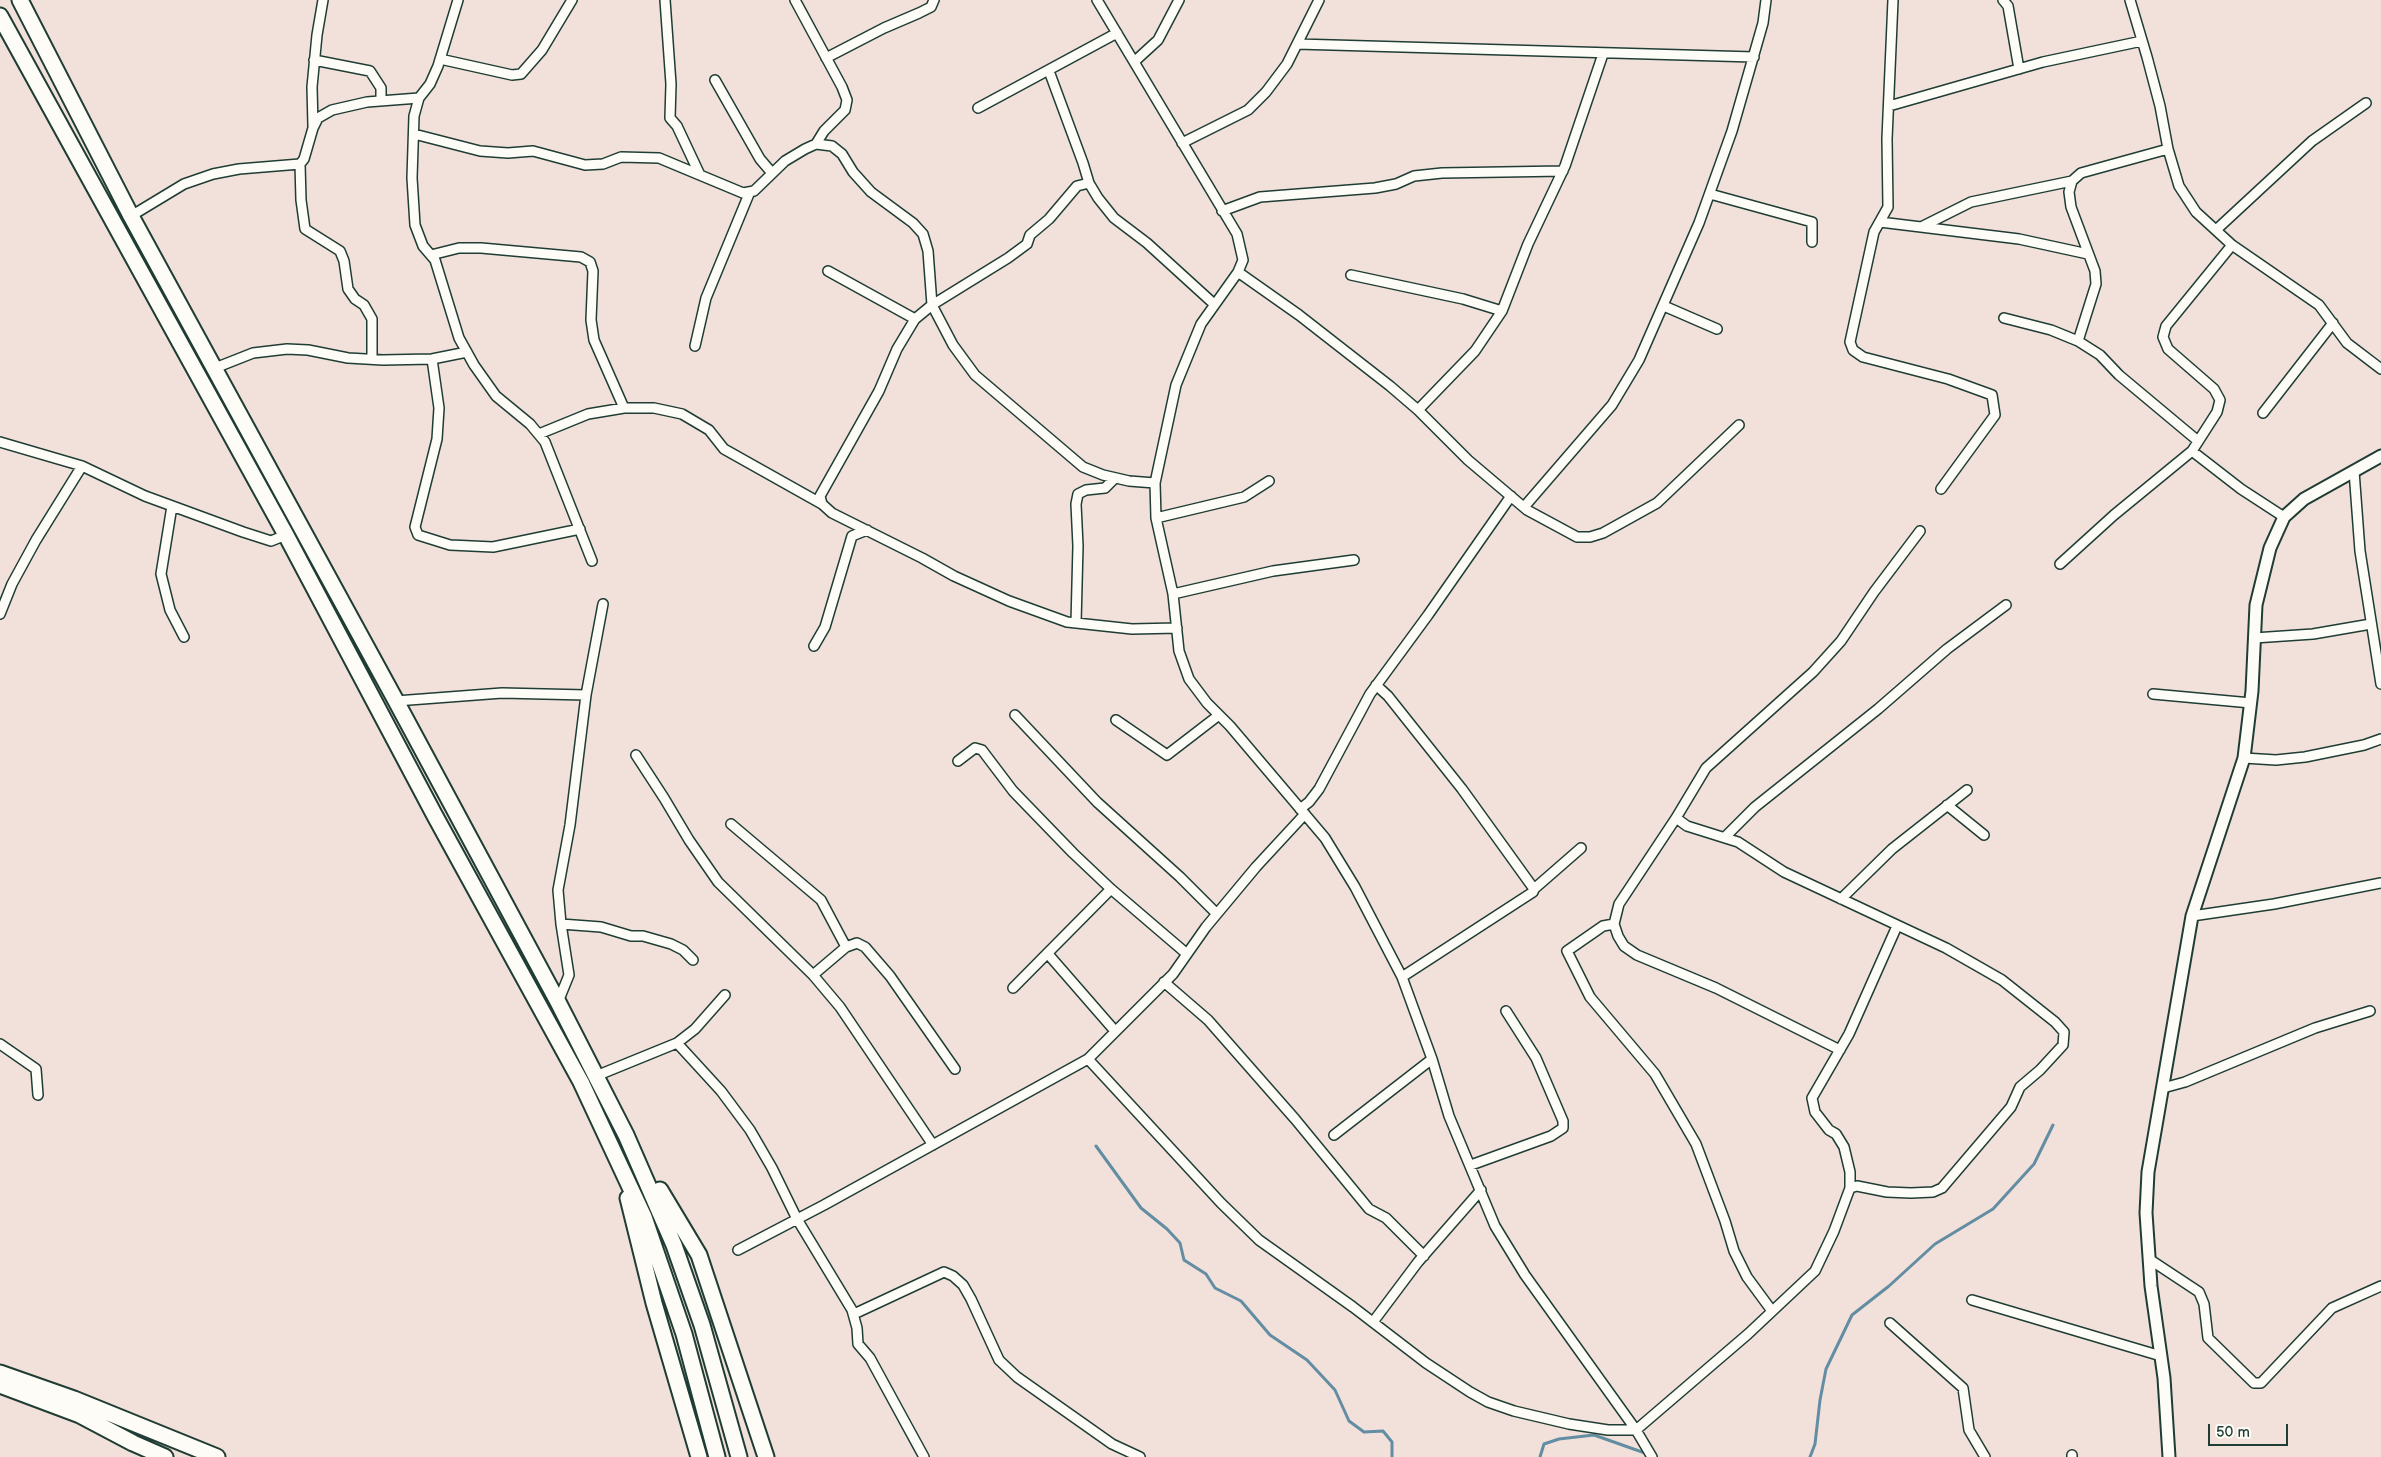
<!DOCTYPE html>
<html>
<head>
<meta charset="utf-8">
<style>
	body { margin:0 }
	#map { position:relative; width:2381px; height:1457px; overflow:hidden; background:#f2e1da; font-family:"Balsamiq Sans",sans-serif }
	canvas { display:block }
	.scale { position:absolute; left:2208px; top:1424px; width:80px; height:22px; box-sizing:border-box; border:2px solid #1f3d34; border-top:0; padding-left:6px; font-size:15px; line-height:18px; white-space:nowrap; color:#1f3d34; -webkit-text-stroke:4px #fdfcf7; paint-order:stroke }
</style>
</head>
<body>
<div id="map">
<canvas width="2381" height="1457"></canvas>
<div class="scale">50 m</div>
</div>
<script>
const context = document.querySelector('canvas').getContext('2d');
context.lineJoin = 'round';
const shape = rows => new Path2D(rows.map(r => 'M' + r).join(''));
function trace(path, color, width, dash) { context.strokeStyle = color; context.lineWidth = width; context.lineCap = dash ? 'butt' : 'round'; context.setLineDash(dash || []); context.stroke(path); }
trace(shape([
	[1096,1146,1141,1208,1167,1229,1180,1243,1184,1260,1206,1274,1215,1288,1241,1301,1270,1335,1307,1360,1335,1390,1349,1421,1364,1432,1383,1431,1392,1442,1392,1457],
	[1540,1457,1544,1444,1559,1439,1594,1435,1656,1457],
	[1810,1457,1815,1444,1820,1400,1826,1369,1852,1315,1889,1286,1935,1244,1993,1209,2034,1164,2053,1125]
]), '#628da2', 3);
const minor = shape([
	[458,0,438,66,430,84,419,98,414,116,412,178,415,225,423,246,435,260,459,338,474,365,496,396,530,424,545,442,592,561],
	[665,0,671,84,670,118,677,126,700,175],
	[795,0,842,87,847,100,845,110,824,131,816,144],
	[1097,0,1237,234,1243,260,1238,272,1201,324,1176,385,1155,483,1156,518,1173,594,1179,651,1189,679,1207,703,1230,726,1325,838,1355,887,1402,977,1432,1059,1449,1116,1495,1226,1525,1275,1636,1430,1652,1457],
	[1893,0,1887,139,1888,207,1874,232,1850,342,1853,350,1863,357,1948,379,1992,395,1995,415,1941,489],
	[2003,0,2008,6,2019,69],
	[2130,0,2147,57,2160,106,2168,149,2179,186,2196,212,2232,245,2319,305,2347,343,2381,369],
	[1297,44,1754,57],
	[826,58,884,28,919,13,931,7,934,0],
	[440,59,512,75,521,74,542,50,572,0],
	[314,60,370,71,381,88,381,100],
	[1134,62,1158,40,1179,0],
	[1049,71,1083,163,1089,183,1098,198,1114,218,1147,243,1214,304],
	[715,80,760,159,772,173],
	[1889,106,2043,62,2142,41],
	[978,108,1117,33],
	[313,126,312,87,317,35,323,0],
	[414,134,480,151,508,153,533,151,585,165,603,164,621,157,659,158,743,193,754,191,785,161,805,149,816,144,832,146,842,154,853,172,871,192,913,223,923,234,928,251,932,305,953,345,975,375,1083,467,1103,475,1129,481,1155,483],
	[1182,143,1248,110,1266,92,1287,64,1319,0],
	[300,164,301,200,305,229,340,251,344,261,348,289,355,299,364,305,372,319,372,358],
	[1089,183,1077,186,1049,219,1030,235,1027,244,1008,258,932,305,915,319,897,349,879,391,820,496,822,504,832,513,922,558,954,576,1009,601,1067,622,1132,629,1177,628],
	[1710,194,1812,222,1812,242],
	[1222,211,1260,197,1375,188,1396,184,1414,176,1442,173,1563,171],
	[131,216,184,184,213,174,239,169,300,164,304,159,313,128,318,118,332,110,367,102,419,98],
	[1880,222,2019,239,2088,254],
	[1923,226,1971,202,2072,181],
	[2216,230,2312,141,2366,103],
	[431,255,459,248,481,248,581,257,590,262,593,271,591,320,594,340,624,408],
	[828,271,915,319],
	[1238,272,1299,315,1390,386,1418,410,1468,460,1527,510,1577,537,1590,537,1603,533,1657,503,1739,425],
	[1351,275,1463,299,1502,311],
	[1664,306,1717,329],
	[2004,318,2051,330,2078,341,2100,355,2119,375,2198,441],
	[2078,341,2096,284,2095,271,2071,207,2069,192,2072,181,2081,173,2168,149],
	[695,346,706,298,749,194],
	[432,359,439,408,437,439,415,527,418,535,450,545,493,547,580,529],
	[215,368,253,353,287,349,308,350,348,358,383,360,432,359,467,352],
	[1418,410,1475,351,1502,311,1528,244,1565,166,1603,54],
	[2263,413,2333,323],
	[539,434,588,414,624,408,654,408,682,414,709,430,724,449,822,504],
	[0,442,82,466,145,496,243,532,271,541,286,535],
	[2192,451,2217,412,2220,400,2214,389,2168,349,2163,337,2166,326,2232,245],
	[2354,471,2360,551,2381,684],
	[172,506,161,574,170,610,184,637],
	[1524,507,1612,405,1639,360,1699,223,1732,131,1763,23,1766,0],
	[1156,518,1244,497,1269,481],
	[2060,564,2114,515,2192,451,2241,489,2284,517],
	[1173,594,1273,571,1354,560],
	[0,614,12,584,36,540,82,466],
	[1076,623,1078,546,1076,504,1078,494,1086,490,1105,488,1115,478],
	[2254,638,2313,634,2371,624],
	[814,646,825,627,852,536,867,530],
	[1376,685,1388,696,1462,789,1534,889,1533,892,1402,977],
	[2153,694,2251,703],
	[396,701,502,693,586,695],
	[1015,715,1097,802,1180,877,1217,914],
	[1116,720,1167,755,1219,715],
	[636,755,664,798,689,840,718,882,813,975,840,1007,933,1145],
	[2244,758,2276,760,2305,757,2364,745,2381,739],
	[958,761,975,748,982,750,1013,791,1073,853,1111,889,1187,954],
	[1947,805,1984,835],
	[1300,809,1309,802,1319,789,1370,694,1428,615,1511,496],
	[1676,818,1687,826,1738,842,1784,872,1946,948,2002,980,2055,1022,2064,1032,2063,1045,2040,1070,2020,1087,2011,1107,1942,1188,1933,1192,1911,1193,1887,1192,1857,1186,1850,1188],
	[731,824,821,900,846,947],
	[1725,837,1755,807,1878,709,1947,649,2006,605],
	[1534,889,1581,848],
	[1841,899,1892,849,1967,790],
	[2192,916,2274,904,2381,883],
	[561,924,601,927,631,936,643,936,671,944,683,950,693,960],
	[1614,924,1603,926,1567,951,1590,997,1655,1074,1696,1144,1725,1221,1734,1251,1747,1277,1772,1311],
	[1048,954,1115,1031],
	[813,975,846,947,857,943,865,947,890,976,955,1069],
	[1164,982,1208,1020,1295,1119,1369,1209,1386,1218,1424,1256],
	[1013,988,1111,889],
	[558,1002,569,975,561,924,558,890,570,825,586,695,603,604],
	[677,1043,721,1091,750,1130,772,1168,797,1219,852,1310,857,1328,858,1344,870,1358,924,1457],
	[0,1044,36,1069,38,1095],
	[1840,1050,1716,988,1637,955,1624,946,1618,936,1614,924,1619,904,1676,818,1706,768,1813,672,1841,641,1874,592,1920,531],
	[1088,1059,1221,1203,1259,1240,1353,1307,1426,1363,1470,1392,1488,1402,1514,1411,1569,1424,1608,1430,1636,1430,1748,1334,1815,1271,1834,1231,1850,1188,1850,1172,1844,1147,1836,1134,1829,1130,1815,1112,1812,1098,1849,1034,1897,926],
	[596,1076,677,1043,695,1029,725,995],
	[2163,1088,2185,1082,2315,1028,2370,1011],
	[1334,1135,1432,1059],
	[1471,1165,1551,1136,1563,1128,1563,1121,1536,1058,1506,1011],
	[738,1250,824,1205,1088,1059,1173,974,1206,927,1256,867,1305,814],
	[2149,1259,2199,1292,2204,1304,2208,1338,2254,1383,2261,1383,2332,1308,2381,1286],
	[1972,1300,2161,1356],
	[854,1314,944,1272,953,1276,963,1285,971,1299,999,1360,1017,1377,1112,1444,1140,1457],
	[1373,1322,1418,1262,1481,1190],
	[1890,1323,1963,1388,1969,1430,1985,1457],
	[2072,1457,2072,1455]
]);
const tertiary = shape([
	[2169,1457,2164,1378,2151,1286,2146,1213,2148,1172,2192,916,2244,758,2252,691,2256,605,2270,548,2284,517,2304,499,2381,456]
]);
const primary = shape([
	[0,1373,74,1399,217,1457],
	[0,1385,80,1415,133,1443,165,1457]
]);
const trunk = shape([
	[20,0,131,216,396,701,558,1002,626,1135,674,1245,702,1325,739,1457],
	[0,16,286,535,435,816,581,1082,644,1217,684,1334,717,1457],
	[660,1190,699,1255,766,1457],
	[628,1198,654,1303,699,1457]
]);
trace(minor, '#1f3d34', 12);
trace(tertiary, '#1f3d34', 15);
trace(primary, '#1f3d34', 19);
trace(trunk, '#1f3d34', 19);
trace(minor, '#fdfcf7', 9);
trace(tertiary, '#fdfcf7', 11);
trace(primary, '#fdfcf7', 15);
trace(trunk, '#fdfcf7', 15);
</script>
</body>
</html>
